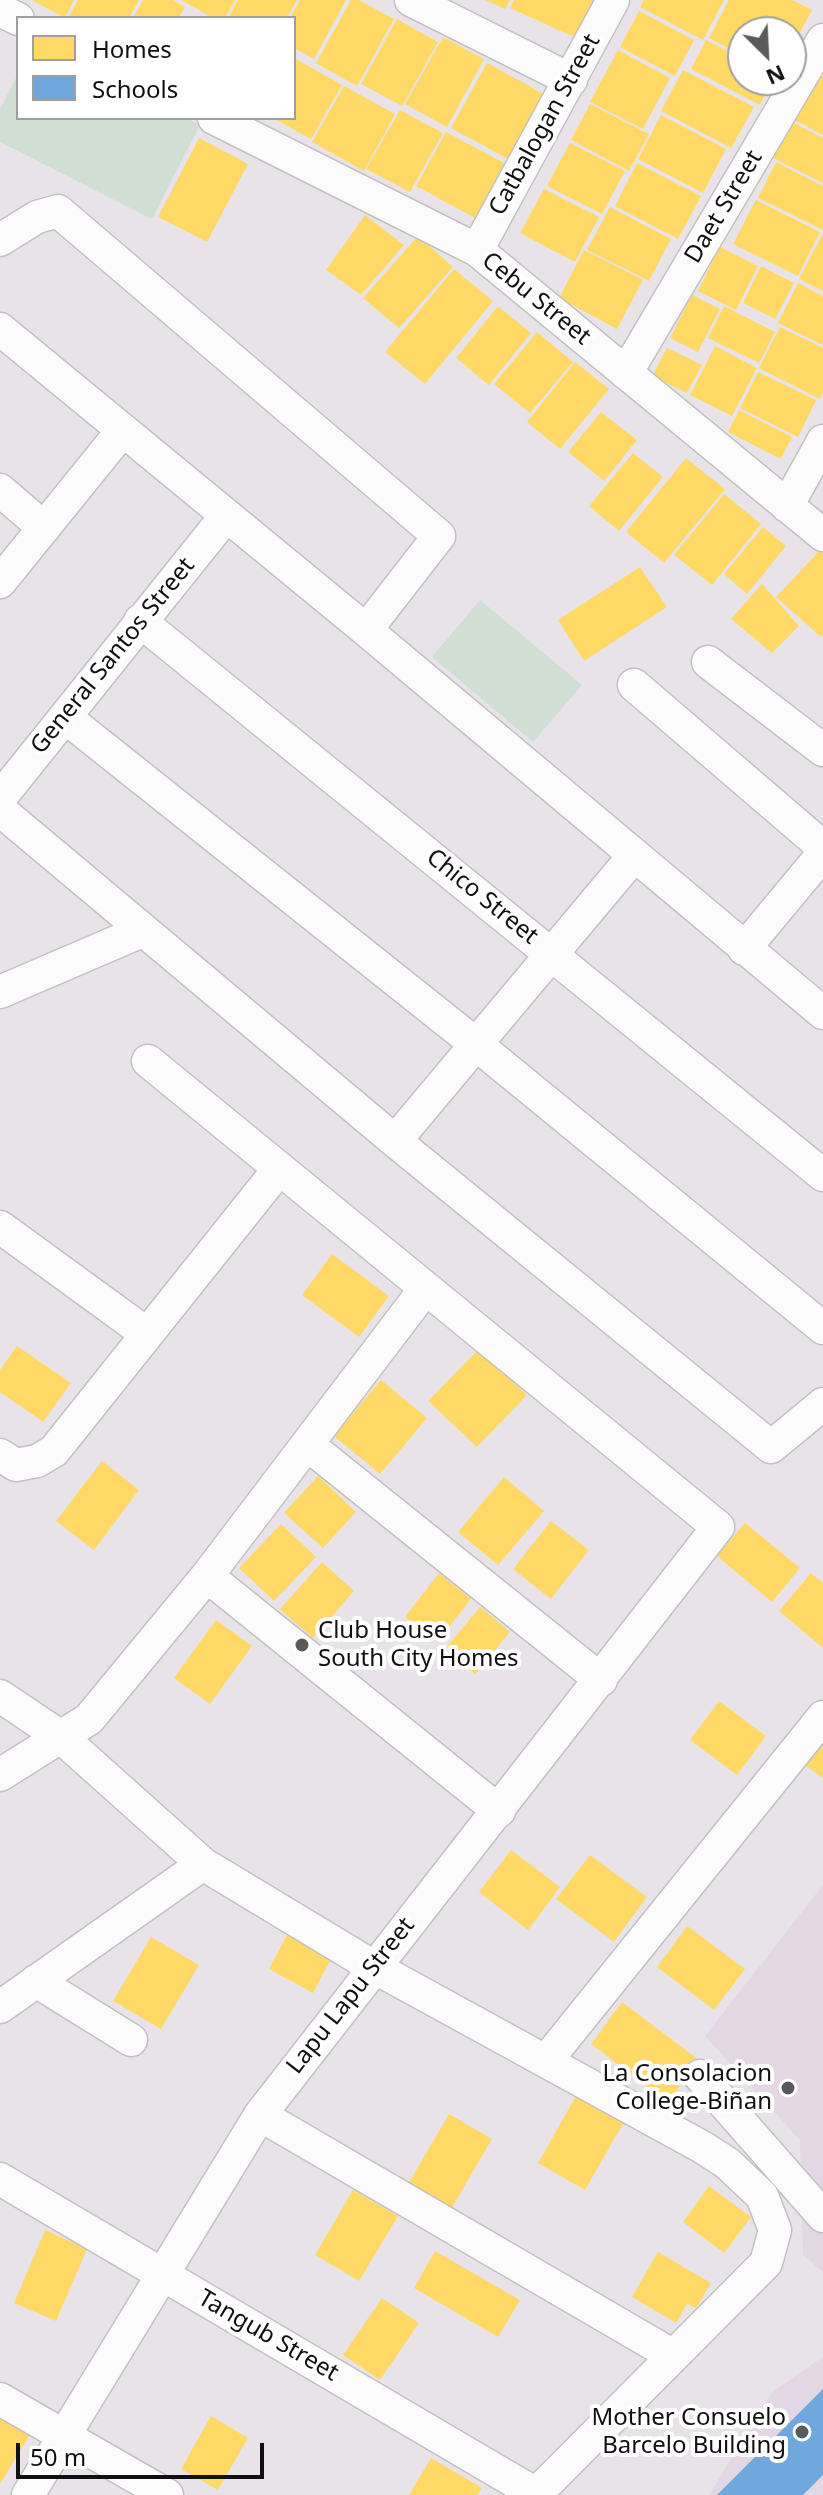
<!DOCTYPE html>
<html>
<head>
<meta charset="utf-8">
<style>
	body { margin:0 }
	#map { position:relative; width:823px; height:2495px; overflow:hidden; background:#e7e3e8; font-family:"Noto Sans",sans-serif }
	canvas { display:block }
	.legend { position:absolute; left:16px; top:16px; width:280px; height:104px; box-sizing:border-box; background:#fff; border:2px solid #9f9fa0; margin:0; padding:10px 14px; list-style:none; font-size:24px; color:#100f11 }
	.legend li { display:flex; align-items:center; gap:16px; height:40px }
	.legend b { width:40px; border:2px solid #9f9fa0 }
	.north { position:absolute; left:727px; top:16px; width:80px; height:80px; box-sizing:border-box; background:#fff; border:2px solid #9f9fa0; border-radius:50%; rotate:156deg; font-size:22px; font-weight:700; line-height:32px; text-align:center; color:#100f11 }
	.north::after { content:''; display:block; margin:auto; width:28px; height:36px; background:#5b595c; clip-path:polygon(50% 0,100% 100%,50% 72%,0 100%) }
	.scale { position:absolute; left:16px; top:2443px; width:248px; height:36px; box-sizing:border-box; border:4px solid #100f11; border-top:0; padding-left:10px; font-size:24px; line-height:28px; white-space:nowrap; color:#100f11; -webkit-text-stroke:6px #fff; paint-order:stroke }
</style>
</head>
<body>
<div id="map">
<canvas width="823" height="2495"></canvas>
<ul class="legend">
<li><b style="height:22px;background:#ffd966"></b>Homes</li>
<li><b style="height:22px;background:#6fa8dc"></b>Schools</li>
</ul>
<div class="north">N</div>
<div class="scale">50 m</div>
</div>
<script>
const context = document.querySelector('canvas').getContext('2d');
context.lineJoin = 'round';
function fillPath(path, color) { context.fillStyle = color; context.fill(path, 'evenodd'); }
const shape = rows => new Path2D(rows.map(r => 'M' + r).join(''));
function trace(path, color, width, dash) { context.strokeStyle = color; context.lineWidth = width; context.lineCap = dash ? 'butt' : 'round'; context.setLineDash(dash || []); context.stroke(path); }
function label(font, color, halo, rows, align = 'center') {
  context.font = font + ' "Noto Sans",sans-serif'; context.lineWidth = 8; context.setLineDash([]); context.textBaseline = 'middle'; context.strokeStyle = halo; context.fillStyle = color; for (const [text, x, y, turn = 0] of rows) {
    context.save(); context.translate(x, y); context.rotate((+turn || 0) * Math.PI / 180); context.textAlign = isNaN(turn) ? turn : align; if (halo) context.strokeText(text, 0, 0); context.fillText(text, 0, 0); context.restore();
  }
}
fillPath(shape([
	[823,1885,823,2272,803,2255,800,2140,705,2036],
	[823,2357,823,2495,709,2495,772,2392]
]), '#e2d7e3');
fillPath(shape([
	[18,74,18,118,187,118,200,125,152,219,0,142,0,109],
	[480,600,582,685,533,742,432,657]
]), '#d1ded4');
fillPath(shape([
	[32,0,74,0,65,18],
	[78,0,139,0,129,18,68,18],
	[143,0,173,0,185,7,179,18,133,18],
	[181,0,235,0,225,18,213,18],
	[238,0,297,0,287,18,228,18],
	[300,0,346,0,314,59,294,48,294,18,290,18],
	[351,0,359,0,394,19,357,86,316,63],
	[485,0,510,0,505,9],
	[514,0,594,0,576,38,510,8],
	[644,0,724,0,703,40,640,7],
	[729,0,792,0,812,10,791,49,791,32,743,32,743,56,709,38],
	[639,11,694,40,675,76,620,47],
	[397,19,438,42,402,106,361,84],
	[443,37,484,59,447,127,405,104],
	[706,40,743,59,743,80,773,80,760,105,691,69],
	[618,50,670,78,643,129,590,102],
	[294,58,342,85,311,139,273,118,294,118],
	[487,63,544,94,508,159,451,128],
	[683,70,754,107,731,148,661,111],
	[817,73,823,76,823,135,793,119],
	[344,86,395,114,364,171,312,142],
	[590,104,649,134,629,171,571,140],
	[400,110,443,133,410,192,366,169],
	[661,115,726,149,703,193,638,159],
	[792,122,823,138,823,183,773,158],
	[446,132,506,164,475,218,416,186],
	[199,138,248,164,207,242,158,217],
	[570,143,625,171,602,214,547,186],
	[776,162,823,186,823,230,758,198],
	[637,163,701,196,678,239,615,206],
	[544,189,599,217,575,262,520,233],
	[756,200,820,232,798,276,733,244],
	[610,207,671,239,649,281,587,250],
	[365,215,404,245,361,295,326,270],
	[823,233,823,291,799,279],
	[418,236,453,267,399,328,363,298],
	[720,247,758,266,736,310,698,291],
	[584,250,643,280,617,329,559,298],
	[761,266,794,283,775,319,743,303],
	[454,269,493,301,425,384,385,352],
	[798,283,823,296,823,345,778,323],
	[692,295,720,309,698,352,670,338],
	[498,306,531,333,489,385,456,358],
	[724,306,775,332,759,363,708,338],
	[780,327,823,348,823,392,820,399,759,368],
	[537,332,573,362,530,413,494,384],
	[715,346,757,368,732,416,690,395],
	[667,348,702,365,687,393,652,376],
	[575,362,609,389,560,449,527,422],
	[758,372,816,400,798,437,740,408],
	[739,410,792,437,781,459,728,432],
	[601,412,637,440,604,481,568,452],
	[633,453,663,477,619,531,589,506],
	[686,458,725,489,664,563,626,532],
	[724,494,761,524,712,585,674,555],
	[763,527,786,546,747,594,724,574],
	[823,547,823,635,821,637,776,597],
	[640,567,667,607,584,661,558,620],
	[762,584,799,626,772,653,731,619],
	[332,1254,389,1296,359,1337,302,1295],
	[17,1346,71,1383,43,1422,0,1392,0,1370],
	[479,1349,527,1395,477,1447,428,1401],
	[381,1380,427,1418,380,1474,334,1436],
	[102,1461,139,1490,94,1550,56,1521],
	[318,1476,356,1512,323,1548,284,1513],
	[504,1477,544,1511,498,1565,458,1532],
	[551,1521,589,1550,551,1599,513,1569],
	[745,1523,800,1568,772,1602,717,1556],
	[281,1524,316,1557,274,1601,239,1568],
	[322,1562,354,1591,313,1638,280,1609],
	[439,1573,471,1599,437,1642,405,1617],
	[811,1573,823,1583,823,1648,779,1611],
	[480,1607,510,1632,475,1674,445,1649],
	[216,1620,252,1646,210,1704,174,1678],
	[719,1701,766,1736,737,1775,690,1740],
	[823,1735,823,1778,802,1763],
	[511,1850,560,1887,528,1930,479,1892],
	[590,1855,647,1897,614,1942,556,1899],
	[687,1926,745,1969,714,2010,657,1967],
	[287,1935,331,1959,313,1993,269,1969],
	[151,1937,199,1965,161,2029,113,2001],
	[622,2002,699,2060,668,2102,591,2044],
	[576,2096,624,2122,585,2190,538,2163],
	[449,2114,492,2139,451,2209,408,2184],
	[709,2186,751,2217,724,2253,683,2222],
	[353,2190,398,2216,359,2281,315,2255],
	[45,2230,87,2249,56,2321,14,2303],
	[435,2251,520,2300,498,2337,414,2288],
	[658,2252,711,2283,696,2308,687,2304,676,2323,632,2297],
	[382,2298,419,2323,380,2380,343,2355],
	[0,2415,31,2433,0,2484],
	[211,2416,248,2438,218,2490,181,2469],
	[431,2458,482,2488,477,2495,409,2495]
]), '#ffd966');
fillPath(shape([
	[823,2389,823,2475,803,2495,717,2495]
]), '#6fa8dc');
const minor = shape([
	[411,0,571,80],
	[0,10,18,19],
	[214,118,477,250,823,535],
	[0,240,37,217,58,211,439,536,366,630],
	[477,250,613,0],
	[0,329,366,630,823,1013],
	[626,373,823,40],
	[0,490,44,528],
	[787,506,823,441],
	[0,582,123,430],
	[140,621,823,1175],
	[708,662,823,750],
	[634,685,823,847],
	[65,717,477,1045,823,1328],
	[0,798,226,516],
	[0,810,395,1141,771,1447,823,1404],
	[744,949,823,854],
	[0,992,142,931],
	[395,1141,633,857],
	[0,1227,147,1334],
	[308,1445,601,1680],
	[0,1455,16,1465,37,1461,54,1451,279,1169],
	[207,1576,499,1811],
	[0,1696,61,1737,203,1864,372,1966,702,2147,727,2163,762,2196,775,2230,766,2263,535,2495],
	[0,1775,89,1719,207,1576,425,1289],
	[36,1981,131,2040],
	[0,2007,203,1864],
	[546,2061,823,1717],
	[700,2076,823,2216],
	[260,2115,672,2355],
	[0,2179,536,2494],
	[0,2399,167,2495],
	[28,2495,260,2115,718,1527,148,1061]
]);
trace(minor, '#c3c0c4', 35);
trace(minor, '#fbfbfc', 32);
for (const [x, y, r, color] of [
	[302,1645,8,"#5b595c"],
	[788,2088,8,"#5b595c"],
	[802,2432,8,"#5b595c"]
]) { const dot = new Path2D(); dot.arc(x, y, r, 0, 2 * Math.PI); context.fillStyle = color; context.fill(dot); trace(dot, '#fff', 3); }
label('24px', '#100f11', '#fff', [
	["Catbalogan Street",545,125,-61],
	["Daet Street",724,207,-59],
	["Cebu Street",536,299,39],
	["General Santos Street",113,656,-51],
	["Chico Street",482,897,39],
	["Lapu Lapu Street",351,1996,-52],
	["Tangub Street",268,2336,30]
]);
label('24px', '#100f11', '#fff', [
	["Club House",318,1631,"left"],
	["South City Homes",318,1659,"left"],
	["La Consolacion",772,2074],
	["College-Biñan",772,2102],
	["Mother Consuelo",786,2418],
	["Barcelo Building",786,2446]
], 'right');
</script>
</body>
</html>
